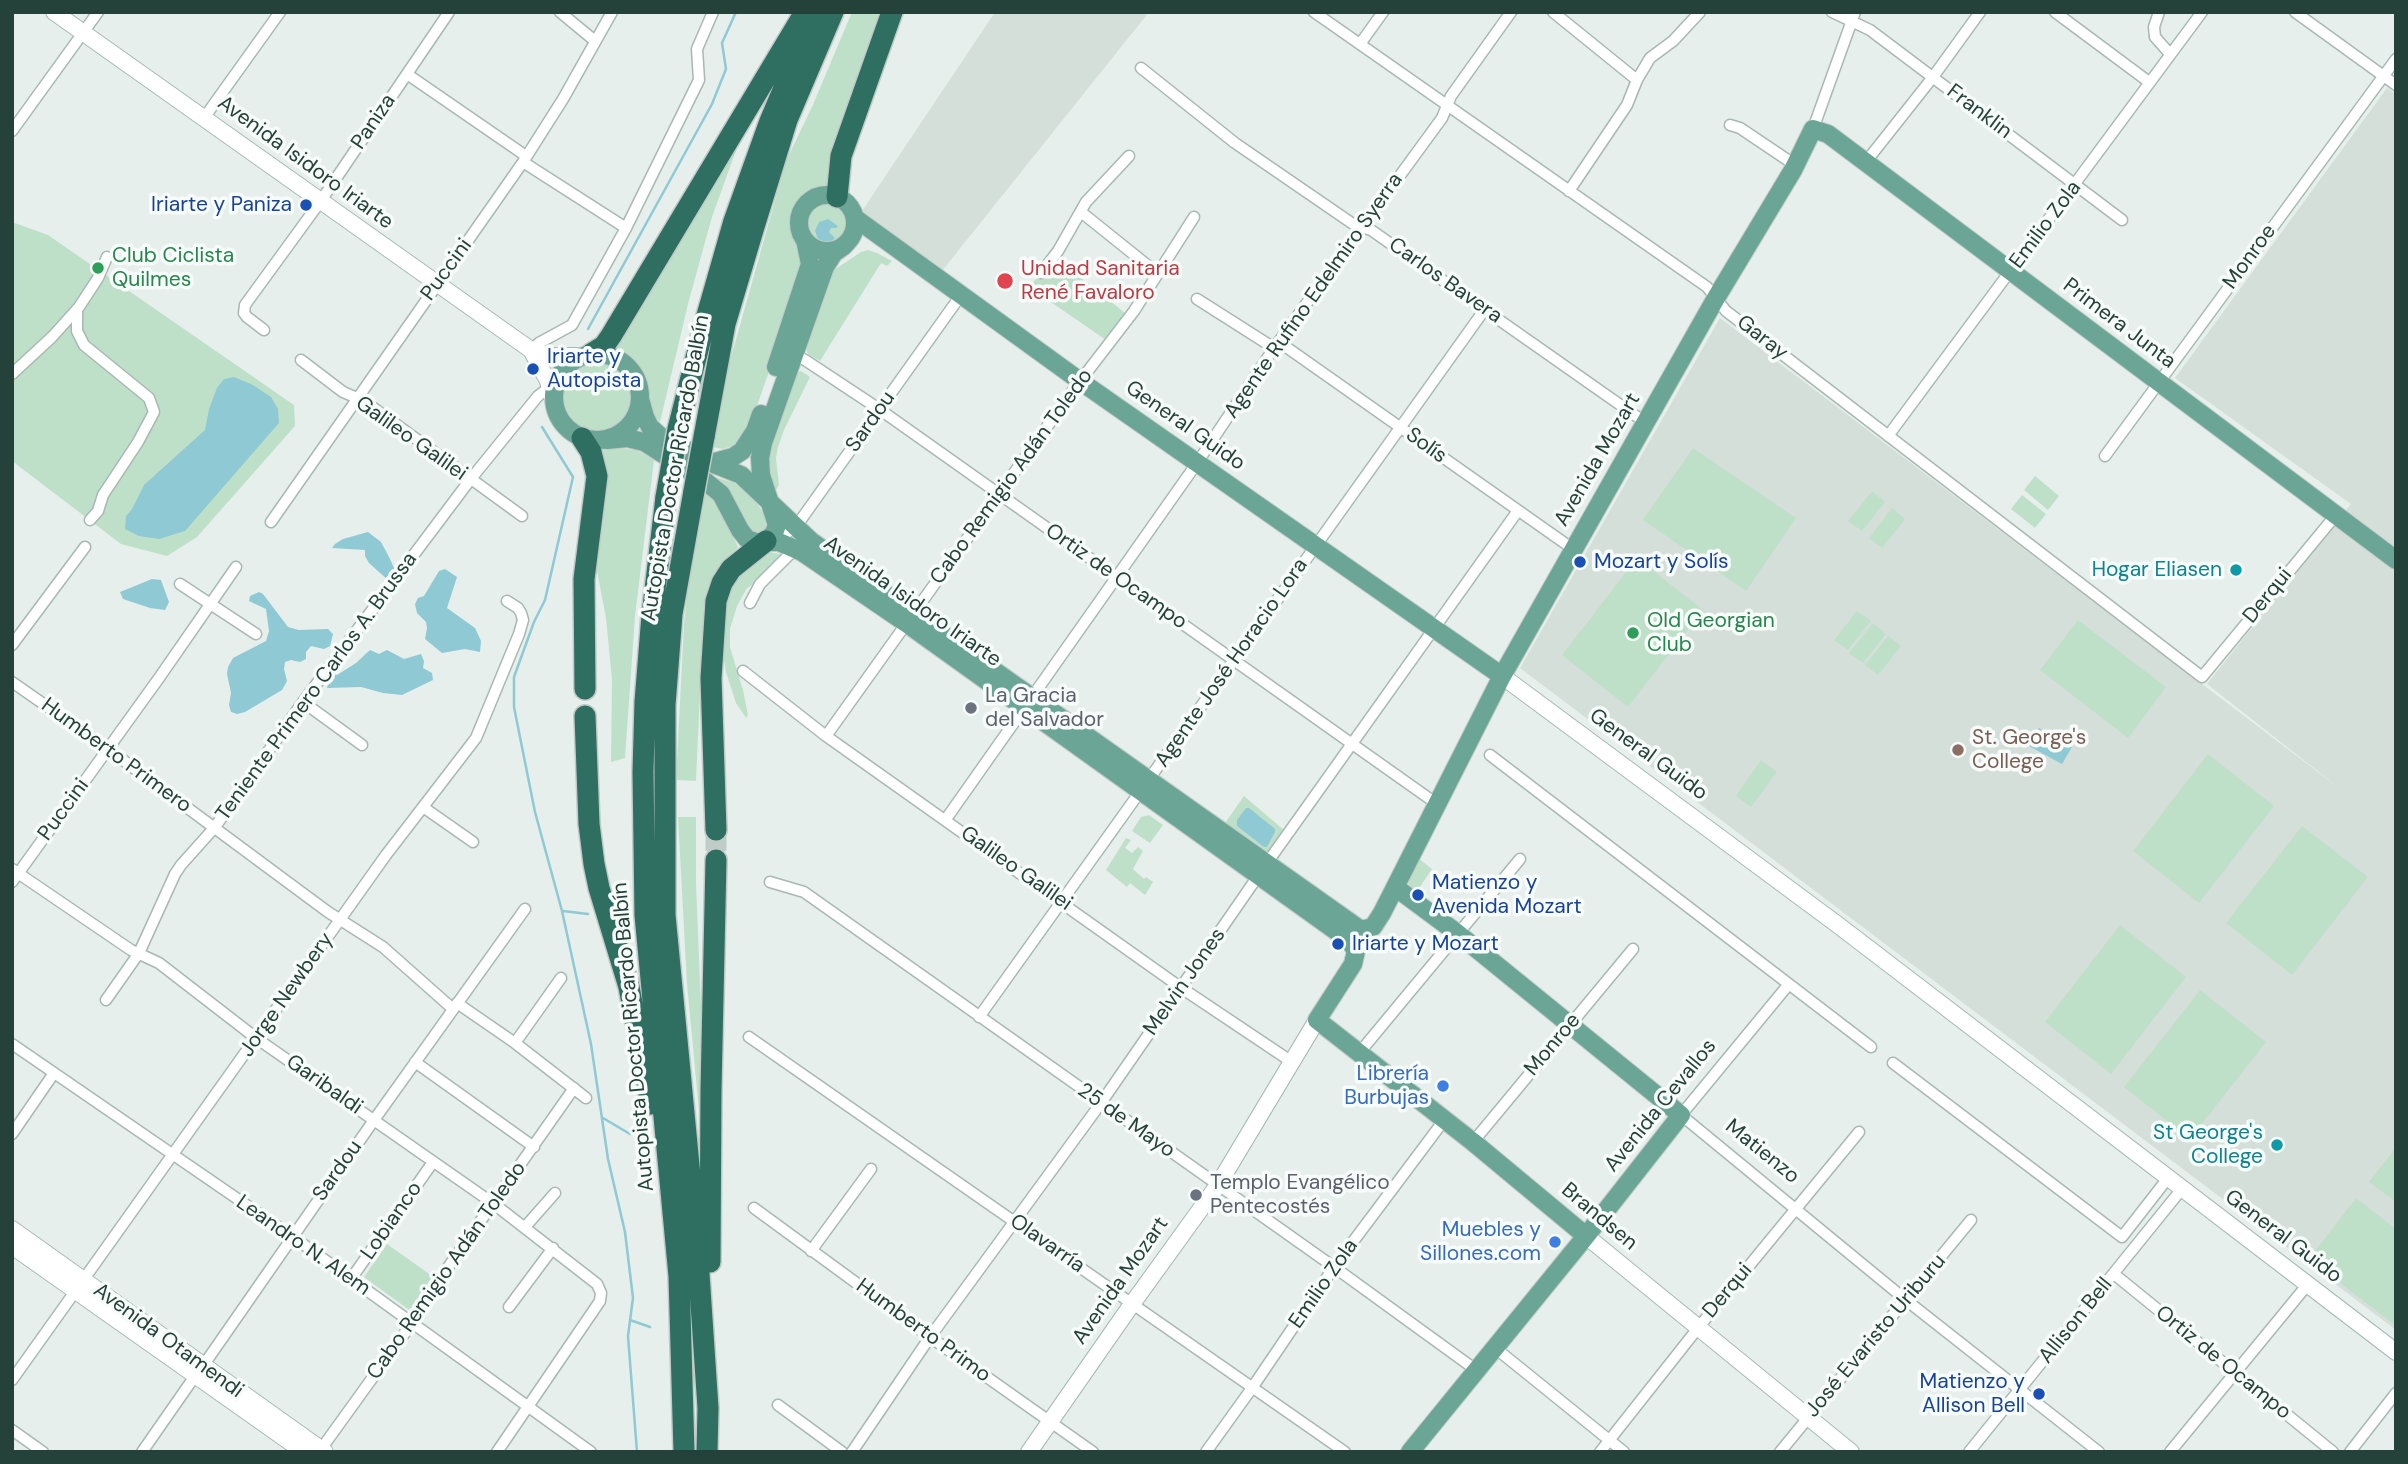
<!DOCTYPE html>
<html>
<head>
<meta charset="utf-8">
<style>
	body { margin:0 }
	#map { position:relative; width:2408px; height:1464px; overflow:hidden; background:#e6efeb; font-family:"DM Sans",sans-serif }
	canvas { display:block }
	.frame { position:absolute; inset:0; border:14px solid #24423a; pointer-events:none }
</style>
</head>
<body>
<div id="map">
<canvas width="2408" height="1464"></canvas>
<div class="frame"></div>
</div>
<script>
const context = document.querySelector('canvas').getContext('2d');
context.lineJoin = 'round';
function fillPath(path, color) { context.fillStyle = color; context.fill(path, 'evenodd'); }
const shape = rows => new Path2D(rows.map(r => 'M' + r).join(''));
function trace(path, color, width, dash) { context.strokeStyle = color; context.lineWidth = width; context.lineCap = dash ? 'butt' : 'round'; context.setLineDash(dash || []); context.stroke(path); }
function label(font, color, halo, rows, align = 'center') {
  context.font = font + ' "DM Sans",sans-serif'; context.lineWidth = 7; context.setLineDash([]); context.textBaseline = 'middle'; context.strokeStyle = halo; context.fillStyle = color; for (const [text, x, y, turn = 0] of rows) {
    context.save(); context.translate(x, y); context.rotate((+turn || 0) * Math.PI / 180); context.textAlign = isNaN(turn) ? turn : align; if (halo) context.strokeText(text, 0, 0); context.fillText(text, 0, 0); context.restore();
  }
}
fillPath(shape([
	[995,12,1149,12,942,271,862,211],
	[2387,88,2396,94,2396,1330,1520,668,1720,318,2343,791,2207,684,2351,504,2175,378]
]), '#d4dfda');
fillPath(shape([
	[852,12,887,12,831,185,827,190,813,194,802,202,795,217,792,228,804,260,801,279,748,432,739,444,723,449,712,447,728,368,786,161,812,107],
	[751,109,712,217,689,300,660,422,649,412,644,383,638,369,620,352,608,349],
	'802 224a24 24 0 1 1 48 0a24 24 0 1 1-48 0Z',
	[12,222,48,235,294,405,295,426,197,537,167,556,121,544,12,461],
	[868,250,877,253,892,261,887,266,881,263,820,361,808,354,805,346,831,272,861,252],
	[1055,257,1125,313,1106,340,1029,287],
	'561 398a36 36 0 1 1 72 0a36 36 0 1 1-72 0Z',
	[801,371,810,377,784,430,778,447,776,458,779,485,775,492,769,477,770,449,794,374],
	[610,447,637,450,654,460,635,616,625,758,611,762,612,680,606,618,595,560,598,450],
	[1693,448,1796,518,1746,591,1643,520],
	[712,476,734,483,753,497,769,522,764,534,751,534,737,504],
	[2035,476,2059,496,2048,510,2024,490],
	[705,485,713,493,738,547,717,571,708,588,704,604,696,781,676,780,684,624,693,540],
	[1872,491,1885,502,1862,531,1848,521],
	[2022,495,2046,514,2035,528,2011,509],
	[1892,508,1905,519,1882,548,1869,538],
	[769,552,786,555,759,581,747,588,737,606,730,629,730,647,743,690,748,715,746,718,736,703,726,672,722,649,725,614,734,579],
	[1637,558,1703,610,1628,707,1562,655],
	[1857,611,1871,621,1848,650,1834,640],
	[2078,620,2166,687,2128,738,2040,670],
	[1873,623,1886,634,1863,663,1849,653],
	[1888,636,1901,646,1878,675,1865,665],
	[2208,754,2274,806,2199,903,2133,851],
	[1761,760,1777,772,1751,807,1736,796],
	[1244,796,1285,831,1267,855,1223,826],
	[1149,815,1163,825,1150,843,1132,831,1141,817],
	[678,817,696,817,696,884,702,1030,702,1142,687,984],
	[2302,826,2368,877,2292,975,2226,923],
	[1126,838,1131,840,1125,848,1132,853,1138,847,1143,851,1133,869,1144,879,1146,877,1153,882,1145,895,1130,883,1127,887,1106,870],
	[1418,858,1432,869,1417,891,1410,887,1408,882,1408,876],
	[2120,925,2186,977,2111,1074,2045,1022],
	[2200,990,2266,1042,2190,1139,2124,1087],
	[2396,1147,2396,1202,2369,1182],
	[2356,1198,2396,1229,2396,1326,2309,1259],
	[387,1244,435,1278,412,1312,364,1277]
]), '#bfe0c8');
fillPath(shape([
	[828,219,838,226,836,228,831,228,829,232,835,238,831,242,825,242,818,239,815,231,819,222],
	[234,377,253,385,271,397,278,409,279,423,185,531,159,539,139,536,125,529,126,516,132,509,144,485,205,430,209,409,217,388,224,379],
	[368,532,381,542,389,557,395,570,388,580,369,563,365,556,365,550,332,548,335,544,343,539],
	[445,569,457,577,447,608,475,628,481,641,480,652,465,649,442,653,425,639,427,628,426,622,417,613,415,604,418,598,424,596,439,571],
	[152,579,161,580,169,602,165,610,150,608,123,599,120,592],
	[259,592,263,594,288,627,299,630,328,629,333,634,330,646,324,649,311,646,306,652,306,659,300,662,291,660,285,662,284,669,287,681,282,690,245,712,237,714,231,712,229,705,231,693,227,674,228,667,233,658,266,641,269,631,266,609,249,601,250,596],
	[370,650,379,654,387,650,404,659,421,654,424,661,423,668,432,673,433,680,402,695,383,693,361,687,327,688,330,678,333,674,337,675,356,663],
	[2039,728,2072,747,2062,764,2029,746],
	[1246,808,1249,808,1275,829,1275,832,1267,847,1264,847,1237,826,1237,820]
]), '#8ec9d4');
trace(shape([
	[588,329,712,104,726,69,722,43,736,12],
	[542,427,573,477,545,600,534,622,514,677,514,707,535,812,562,911,591,1044,608,1159,625,1232,633,1298,628,1336,637,1452],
	[563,911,588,914],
	[603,1118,630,1134],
	[630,1320,650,1327]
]), '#8ec9d4', 2.5);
trace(shape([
	[716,830,716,860]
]), '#bfccc8', 21, [21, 10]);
const street = shape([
	[560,12,595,41],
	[1314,12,1707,287,1726,311,2202,677,2335,516],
	[1553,12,1637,80],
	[1832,12,1870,30,2122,220],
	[2055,12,2149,82],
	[2159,12,2154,27,2155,37,2170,54],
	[2295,12,2396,85],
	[1360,44,1383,12],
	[1141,68,1235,143,1353,224,1371,230,1646,423],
	[407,74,526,156],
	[204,118,280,12],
	[1730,125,1740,128,1795,165],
	[1813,129,1855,12],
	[12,131,98,12],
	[523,162,626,228],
	[1865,163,1933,77,1980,12],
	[1569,191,1627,105,1637,80,1650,58,1673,41,1700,12],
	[1081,212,1157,273],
	[1041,273,1058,251,1086,202,1129,156],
	[1197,299,1274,348],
	[77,309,77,331,84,345,149,398,154,412,138,442,103,495,98,511,90,520],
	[264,330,247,317,244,313,245,305,320,202,449,12],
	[1279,342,1573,549],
	[531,350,539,343,572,325,626,228,699,80,697,49,713,12],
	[793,354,805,360,879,409,1437,804],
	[301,360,343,392,364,401,522,516],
	[12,374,52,337,79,307,98,278,107,257],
	[1888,436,2202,12],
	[2105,456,2396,59],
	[271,522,523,162,563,99,612,12],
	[773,541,795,528,961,295],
	[180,584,256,634],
	[750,603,760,584,796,548],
	[12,645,85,547],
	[743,671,826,736,1180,987,1292,1062],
	[12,682,108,749,328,912,383,947,453,1009],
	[303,702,362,745],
	[826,736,1074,389,1134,311,1194,217],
	[1490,755,1871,1047],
	[423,807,473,842],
	[946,819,1197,463,1274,348,1442,118,1451,96,1511,12],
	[12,869,131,950,159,963,256,1038,494,1204,597,1284,601,1293,600,1301,497,1452],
	[12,882,159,678,236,567],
	[770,882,804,892,1334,1267,1476,1370],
	[1789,984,1681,1115,1906,1300,2099,1452],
	[106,1000,139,953,175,874,181,865,215,827,303,702,470,480,538,396,550,387],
	[457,1003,515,1043,586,1098],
	[979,1017,1485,309],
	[749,1037,1345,1452],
	[515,1043,561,978],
	[12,1044,293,1237,591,1452],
	[1360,1052,1520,859],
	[415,1062,534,1147],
	[1893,1063,2122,1237,2168,1178],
	[12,1134,54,1073],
	[1473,1142,1633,949],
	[754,1208,930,1337,1093,1452],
	[525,1227,555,1193],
	[811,1251,871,1169],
	[2114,1274,2333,1452],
	[351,1279,433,1162],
	[509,1307,553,1248],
	[1494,1347,1624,1452],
	[203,1366,374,1120,525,909],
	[12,1380,386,855,476,738,519,634,523,620,521,613,518,608,507,601],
	[778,1405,842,1452],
	[12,1430,43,1452],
	[142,1452,195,1376],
	[319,1452,412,1323,430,1293,574,1088],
	[852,1452,930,1337,1101,1103,1267,863,1517,512],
	[1206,1452,1252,1388,1334,1267,1445,1119],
	[1600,1452,1698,1328,1859,1132],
	[1780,1452,1971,1220],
	[1969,1452,2181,1190],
	[2170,1452,2308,1284],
	[2350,1452,2396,1393]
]);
const secondary = shape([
	[54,12,531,350,549,356,583,356],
	[531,350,548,381,553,399],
	[1502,676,1838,925,2396,1352],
	[12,1229,325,1452],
	[1586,1236,1851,1452],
	[12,1246,304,1452],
	[1029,1452,1132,1304,1218,1185,1317,1020]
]);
const primary = shape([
	'799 223a28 28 0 1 1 56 0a28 28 0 1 1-56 0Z',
	[855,218,1080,381,1502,676],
	'554 397a43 43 0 1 1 86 0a43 43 0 1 1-86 0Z',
	[776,367,810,264,805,240],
	[640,399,645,417,650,427,660,436,711,463,741,475,811,541,1361,930,1373,927,1382,913,1502,676,1716,298,1793,170,1813,129,1828,134,2396,560],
	[607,440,627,438,644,442,705,481,721,494,740,530,747,539,756,542,779,542,802,552,906,623,1350,941,1356,951,1353,964,1317,1020,1473,1142,1586,1236],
	[711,463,733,457,742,451,755,431,761,414],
	[766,541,774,533,777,525,761,475,760,458,763,443,825,267,834,253,844,246],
	[1395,887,1457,933,1681,1115,1586,1236,1410,1452]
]);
const highway = shape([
	[837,197,841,156,892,12],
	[591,354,604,346,611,336,801,19],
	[678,429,704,326,734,221,770,121,816,12],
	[704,437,725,324,753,230,787,120,833,12],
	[582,438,591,452,597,476,584,579,585,689],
	[694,491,672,614,665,705,665,915,698,1259,708,1408,707,1452],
	[666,497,652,615,645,702,643,772,645,915,679,1276,684,1452],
	[585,716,589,824,594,864,599,888,629,987,651,1104],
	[716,830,711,678,716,601,722,583,731,569,766,541],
	[710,1262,711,1090,716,860]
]);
trace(street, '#a8b8b2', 13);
trace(secondary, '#a4bbb3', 18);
trace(primary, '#c2cac8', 20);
trace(highway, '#c2cac8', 24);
trace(street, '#fff', 10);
trace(secondary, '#fff', 16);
trace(primary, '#6aa596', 18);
trace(highway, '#2f6f62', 21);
const highwayBridge = shape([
	[694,491,704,437],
	[666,497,678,429]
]);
trace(highwayBridge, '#c2cac8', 24, []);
trace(highwayBridge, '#2f6f62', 21);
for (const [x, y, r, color] of [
	[306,205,7,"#1a4fb4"],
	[98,268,7,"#2e9e5b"],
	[1005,281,9,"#e0444e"],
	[533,369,7,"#1a4fb4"],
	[1580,562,7,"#1a4fb4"],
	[2236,570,7,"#0f9aa8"],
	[1633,633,7,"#2e9e5b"],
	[971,708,7,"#6b7280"],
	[1958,750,7,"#8d6e63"],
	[1418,895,7,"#1a4fb4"],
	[1338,944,7,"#1a4fb4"],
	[1443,1086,7,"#3f7fe0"],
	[2277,1145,7,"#0f9aa8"],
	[1196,1195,7,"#6b7280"],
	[1555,1242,7,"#3f7fe0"],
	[2039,1394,7,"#1a4fb4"]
]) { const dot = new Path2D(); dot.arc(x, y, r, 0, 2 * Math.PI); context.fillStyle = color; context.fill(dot); trace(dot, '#f7fbf9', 2.5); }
label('21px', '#24423a', '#f7fbf9', [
	["Franklin",1979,112,37],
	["Paniza",374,122,-56],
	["Avenida Isidoro Iriarte",305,163,36],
	["Emilio Zola",2046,225,-53],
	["Monroe",2250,257,-54],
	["Puccini",447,270,-54],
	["Carlos Bavera",1445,281,35],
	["Agente Rufino Edelmiro Syerra",1314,296,-55],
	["Primera Junta",2119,324,37],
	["Garay",1762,338,38],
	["Sardou",871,422,-55],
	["General Guido",1185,426,35],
	["Galileo Galilei",411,439,35],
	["Solís",1426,446,36],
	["Avenida Mozart",1598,460,-60],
	["Autopista Doctor Ricardo Balbín",676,468,-80],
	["Cabo Remigio Adán Toledo",1012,477,-54],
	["Ortiz de Ocampo",1116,577,35],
	["Derqui",2268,596,-51],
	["Avenida Isidoro Iriarte",912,602,35],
	["Agente José Horacio Lora",1232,663,-55],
	["Teniente Primero Carlos A. Brussa",317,687,-54],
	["General Guido",1648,755,36],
	["Humberto Primero",116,756,36],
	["Puccini",64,810,-54],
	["Galileo Galilei",1016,869,35],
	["Melvin Jones",1185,982,-55],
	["Jorge Newbery",287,995,-55],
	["Autopista Doctor Ricardo Balbín",634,1037,-95],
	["Monroe",1553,1045,-50],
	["Garibaldi",324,1085,35],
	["Avenida Cevallos",1661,1106,-51],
	["25 de Mayo",1126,1121,35],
	["Matienzo",1762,1152,39],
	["Sardou",338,1171,-55],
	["Brandsen",1599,1217,40],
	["Lobianco",392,1221,-55],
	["General Guido",2283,1237,37],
	["Olavarría",1047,1244,35],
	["Leandro N. Alem",303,1246,35],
	["Cabo Remigio Adán Toledo",447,1271,-55],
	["Avenida Mozart",1121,1281,-55],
	["Emilio Zola",1324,1284,-55],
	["Derqui",1728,1291,-50],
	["Allison Bell",2076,1321,-51],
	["Humberto Primo",923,1331,36],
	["José Evaristo Uriburu",1876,1336,-50],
	["Avenida Otamendi",168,1341,36],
	["Ortiz de Ocampo",2223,1363,39]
]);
label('21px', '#164399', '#f7fbf9', [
	["Iriarte y Paniza",292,205,"right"],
	["Iriarte y",547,357],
	["Autopista",547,381],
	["Mozart y Solís",1594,562],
	["Matienzo y",1432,883],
	["Avenida Mozart",1432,907],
	["Iriarte y Mozart",1352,944],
	["Matienzo y",2025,1382,"right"],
	["Allison Bell",2025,1406,"right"]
], 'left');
label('21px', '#27864d', '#f7fbf9', [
	["Club Ciclista",112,256],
	["Quilmes",112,280],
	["Old Georgian",1647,621],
	["Club",1647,645]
], 'left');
label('21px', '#be3a42', '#f7fbf9', [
	["Unidad Sanitaria",1021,269],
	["René Favaloro",1021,293]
], 'left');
label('21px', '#0d838f', '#f7fbf9', [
	["Hogar Eliasen",2222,570],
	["St George's",2263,1133],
	["College",2263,1157]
], 'right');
label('21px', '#5b616d', '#f7fbf9', [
	["La Gracia",985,696],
	["del Salvador",985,720],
	["Templo Evangélico",1210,1183],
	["Pentecostés",1210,1207]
], 'left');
label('21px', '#785e54', '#f7fbf9', [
	["St. George's",1972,738],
	["College",1972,762]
], 'left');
label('21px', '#366cbe', '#f7fbf9', [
	["Librería",1429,1074],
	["Burbujas",1429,1098],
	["Muebles y",1541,1230],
	["Sillones.com",1541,1254]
], 'right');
</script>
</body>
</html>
